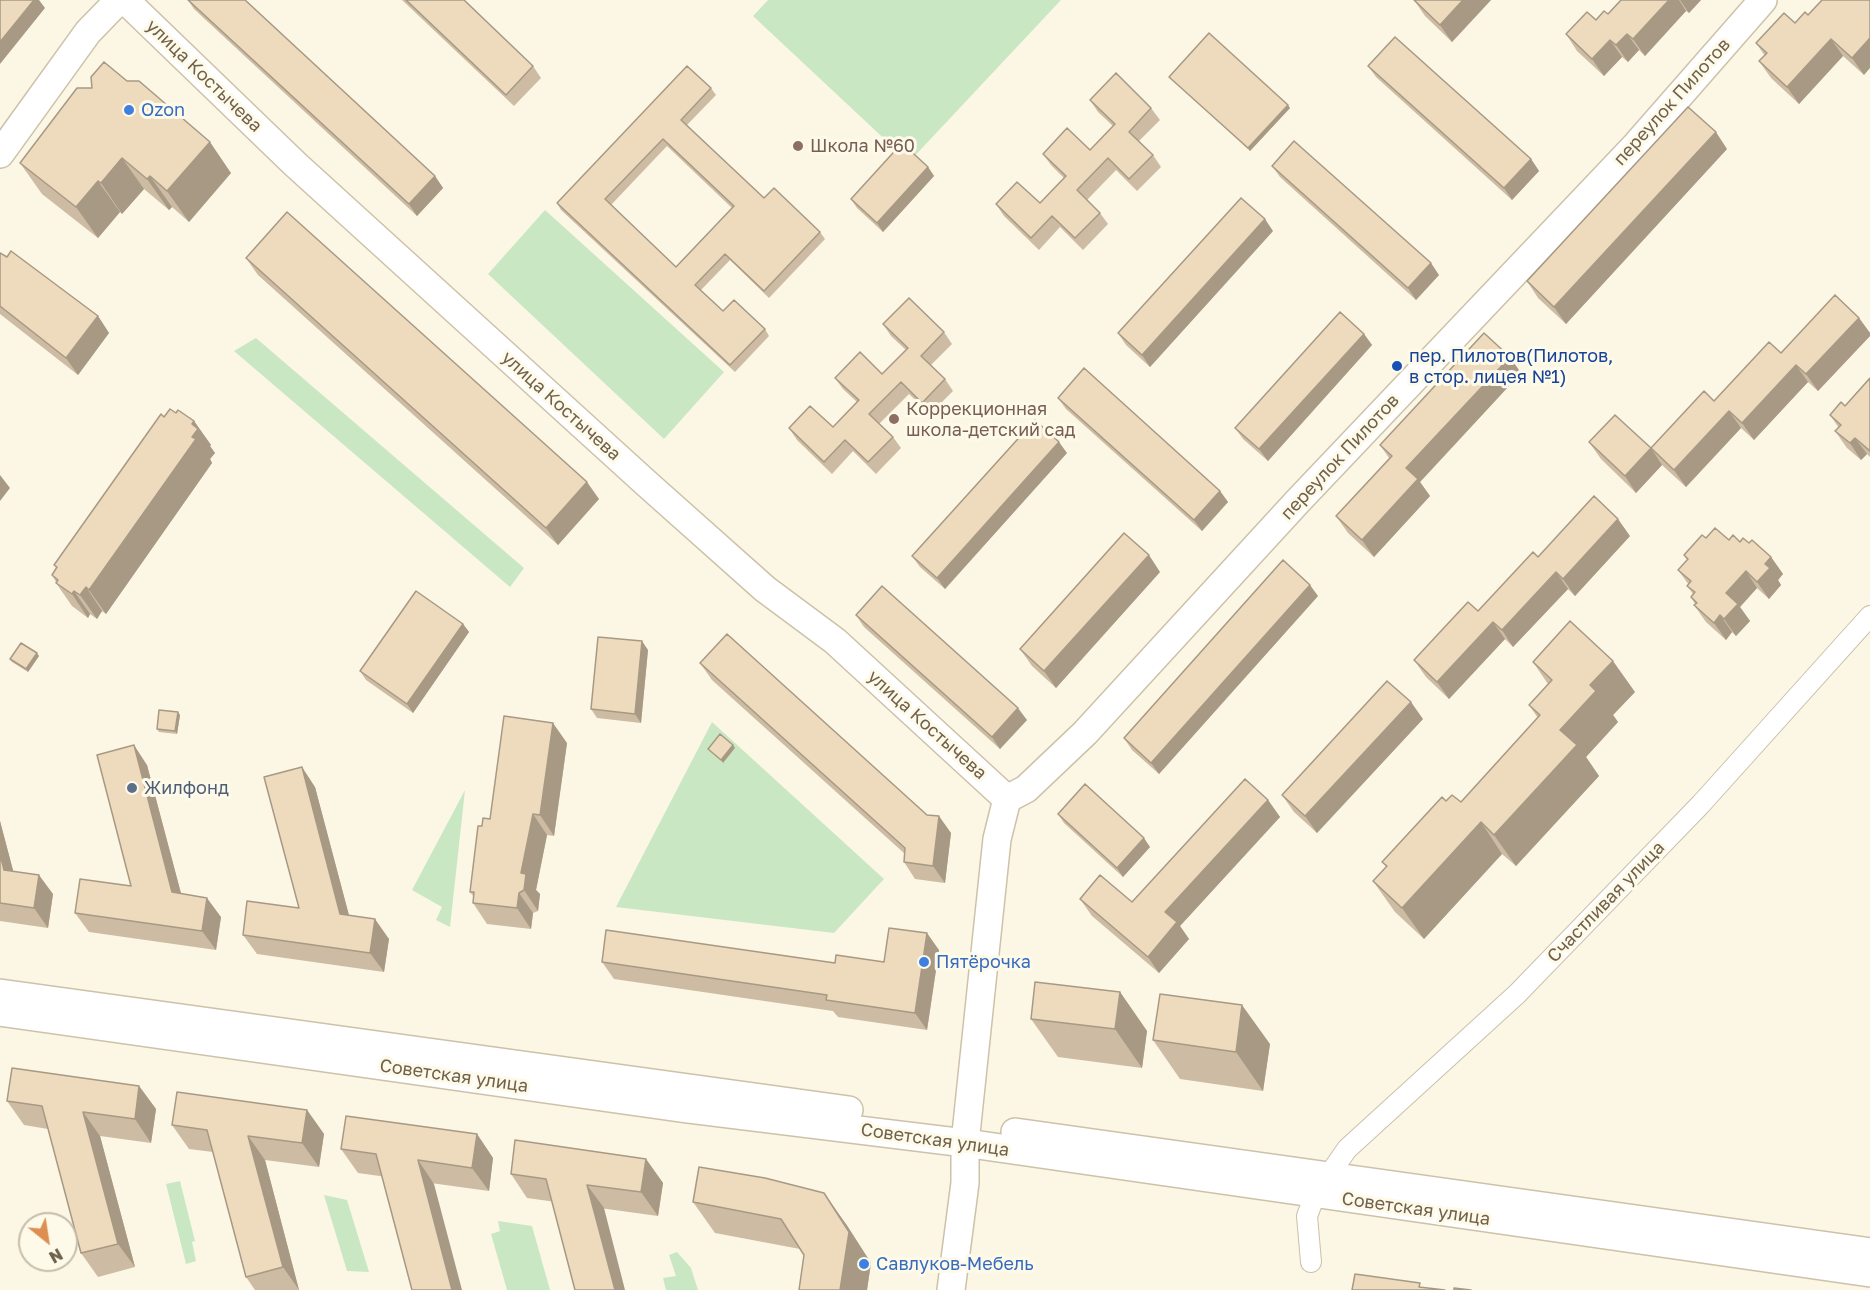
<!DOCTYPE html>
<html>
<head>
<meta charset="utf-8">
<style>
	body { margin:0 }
	#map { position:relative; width:1870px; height:1290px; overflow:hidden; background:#fbf7e4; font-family:"Golos Text",sans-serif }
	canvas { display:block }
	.north { position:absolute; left:18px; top:1212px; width:60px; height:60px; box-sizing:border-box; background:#fefaea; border:2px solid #c6bdaa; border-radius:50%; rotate:150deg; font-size:16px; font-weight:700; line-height:24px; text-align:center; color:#71614b }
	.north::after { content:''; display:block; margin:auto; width:21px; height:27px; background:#dd8e51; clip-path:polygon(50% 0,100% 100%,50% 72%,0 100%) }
</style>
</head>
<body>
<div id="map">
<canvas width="1870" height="1290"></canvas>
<div class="north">N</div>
</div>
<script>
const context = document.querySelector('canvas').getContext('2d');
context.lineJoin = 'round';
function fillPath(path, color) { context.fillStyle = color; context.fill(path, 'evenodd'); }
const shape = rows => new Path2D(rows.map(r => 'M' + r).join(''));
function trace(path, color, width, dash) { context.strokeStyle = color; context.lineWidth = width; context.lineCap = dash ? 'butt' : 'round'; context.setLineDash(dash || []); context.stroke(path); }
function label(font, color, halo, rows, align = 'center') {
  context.font = font + ' "Golos Text",sans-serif'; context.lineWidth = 6; context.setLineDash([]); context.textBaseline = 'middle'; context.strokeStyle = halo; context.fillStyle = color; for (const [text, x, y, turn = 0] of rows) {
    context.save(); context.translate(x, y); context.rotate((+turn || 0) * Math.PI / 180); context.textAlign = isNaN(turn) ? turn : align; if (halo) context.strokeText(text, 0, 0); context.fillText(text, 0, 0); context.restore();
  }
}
fillPath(shape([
	[768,0,1061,0,909,162,753,16],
	[545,210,724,372,664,439,488,274],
	[256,338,524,568,510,587,234,351],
	[712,722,884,879,834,933,616,907],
	[465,790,450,927,436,920,442,907,412,890],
	[180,1181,195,1241,192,1242,196,1261,186,1264,166,1184],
	[324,1195,347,1200,369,1272,347,1271],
	[498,1221,532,1226,550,1290,507,1290,491,1234,500,1231],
	[677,1252,691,1268,698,1290,666,1290,663,1278,676,1276,669,1255]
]), '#cae7c4');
const street = shape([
	[1311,1262,1307,1216,1315,1195,1347,1149,1517,994,1701,804,1870,616]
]);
const secondary = shape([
	[125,0,295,164,646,483,765,589,835,641,1007,799],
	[0,154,88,32,119,0],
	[1007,799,1026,789,1085,733,1298,501,1637,144,1763,0],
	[0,993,849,1110],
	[0,1012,687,1109,965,1143,1870,1273],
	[1015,1132,1870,1252],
	[951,1290,965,1183,965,1143,997,839,1007,799]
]);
trace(street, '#cbc0ab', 22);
trace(secondary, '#cec1a9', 30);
trace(street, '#fff', 20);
trace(secondary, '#fff', 27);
fillPath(shape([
	[188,0,245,0,435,176,443,188,417,216,194,9],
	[402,0,464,0,533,66,541,78,514,106],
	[1414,0,1491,0,1452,42,1425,16],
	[1621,0,1701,0,1689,13,1686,11,1645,56,1639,50,1628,62,1622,57,1604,76,1577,51,1566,34,1608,14],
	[1822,0,1864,75,1843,56,1799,104,1771,78,1759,61,1765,56,1756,43,1808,15],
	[1368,66,1531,159,1539,171,1512,200,1376,77],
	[1169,77,1290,108,1250,151,1172,79],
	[77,88,231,173,189,222,172,207,169,210,144,189,122,214,120,212,98,238,42,194,20,163],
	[711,88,716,95,687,125,764,198,820,232,825,239,769,298,730,260,701,290,723,311,765,329,769,336,735,372,561,210,557,203],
	[667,146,732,208,676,267,611,205],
	[1090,100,1151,108,1160,120,1139,141,1153,155,1161,167,1137,191,1116,170,1087,200,1100,213,1108,224,1083,250,1060,227,1039,250,1004,216,996,204,1040,203,1064,178,1051,165,1043,154,1090,150,1113,126,1098,112],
	[1727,149,1566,324,1538,298,1527,281],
	[1272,166,1439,275,1416,300,1280,177],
	[928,167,934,176,883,232,857,208,851,199],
	[1273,231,1150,367,1126,345,1118,333],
	[0,253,98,316,109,333,78,375,0,314],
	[246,258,599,499,558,545,258,275],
	[1859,318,1870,333,1870,336,1818,391,1808,382,1754,440,1741,428,1686,487,1662,465,1636,493,1601,459,1589,442,1651,448,1714,401,1781,353],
	[883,324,944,332,952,344,931,365,945,379,953,391,930,414,909,394,879,424,893,437,901,448,876,474,853,451,832,474,797,440,789,428,833,427,857,402,843,389,835,378,882,374,906,350,891,336],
	[1364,334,1372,345,1268,461,1243,439,1235,428],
	[1521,373,1420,482,1430,496,1374,557,1348,533,1336,516,1389,458,1380,445],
	[1870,378,1870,457,1867,454,1861,460,1847,448,1835,431,1839,428,1830,415,1845,406],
	[1058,398,1220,491,1228,502,1202,531,1066,409],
	[176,413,194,421,211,445,210,446,215,453,210,459,212,463,106,614,102,611,97,619,90,614,88,618,72,606,56,583,56,582,52,575,57,569,54,565,164,417],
	[1067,453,945,589,920,567,912,556],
	[1630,536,1575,596,1568,589,1513,647,1505,639,1449,699,1426,677,1414,660,1478,611,1538,557],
	[1706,538,1749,543,1771,557,1783,574,1778,580,1781,585,1769,599,1757,588,1740,607,1750,621,1736,636,1732,632,1726,640,1706,622,1694,605,1695,604,1691,597,1693,594,1687,586,1689,585,1678,570,1687,560,1684,555],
	[1160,572,1056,688,1032,666,1020,649],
	[1318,596,1159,774,1132,750,1124,738],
	[856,615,1027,720,1000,749,864,627],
	[463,624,469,632,413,713,366,680,360,671],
	[648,650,641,723,597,718,591,709],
	[39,656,28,672,12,662,10,659],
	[1533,662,1635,692,1613,715,1618,722,1586,757,1599,776,1516,866,1502,854,1424,939,1395,912,1373,881,1386,867,1382,862,1446,801,1461,802,1538,718,1529,705,1548,684],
	[700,663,927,815,951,833,945,883,915,879,904,862,905,854,712,680],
	[180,715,177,734,159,732,157,729],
	[1423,719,1317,833,1294,812,1282,795],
	[567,743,554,836,547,835,536,890,540,894,538,911,533,913,531,929,487,924,473,903,474,897,470,892,482,826],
	[147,765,181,894,221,917,216,950,89,932,75,913,131,886],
	[315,787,349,916,389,939,384,972,257,954,243,935,299,908],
	[1268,800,1280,817,1180,926,1189,939,1159,973,1092,916,1080,899,1132,902],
	[1058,814,1150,847,1123,877,1064,823],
	[0,821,13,871,53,894,48,928,0,921],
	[939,950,927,1030,838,1017,833,1011,614,979,602,962,835,963,884,962],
	[1120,992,1147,1031,1142,1068,1058,1057,1031,1019],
	[1153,1040,1270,1044,1263,1091,1180,1079],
	[139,1086,156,1109,151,1143,100,1136,135,1267,98,1277,81,1253,48,1129,24,1125,7,1101],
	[307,1110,324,1134,319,1167,265,1160,299,1290,255,1290,246,1277,213,1152,189,1149,172,1125],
	[477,1134,493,1158,489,1191,358,1173,341,1149],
	[646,1159,663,1183,658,1216,527,1198,511,1174],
	[693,1202,846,1224,871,1263,867,1290,799,1290,804,1255,800,1249,715,1233]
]), '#cdbca3');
fillPath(shape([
	[34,0,39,0,45,8,0,64,0,42],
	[1463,0,1491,0,1452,42,1440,25],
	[1669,0,1679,0,1686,11,1645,56,1633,39],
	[1680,0,1701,0,1689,13],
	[1627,34,1639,50,1628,62,1616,45],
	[1870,38,1870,68,1864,75,1852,58],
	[1831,39,1843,56,1799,104,1787,87],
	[1610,40,1622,57,1604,76,1592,59],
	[1288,105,1290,108,1250,151,1248,148],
	[1716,132,1727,149,1566,324,1554,307],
	[210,142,231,173,189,222,167,191],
	[122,158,144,189,122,214,101,183],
	[1531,159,1539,171,1512,200,1504,188],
	[928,167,934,176,883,232,877,223],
	[150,176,172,207,169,210,147,179],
	[435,176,443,188,417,216,409,204],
	[98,181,120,212,98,238,76,207],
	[1265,219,1273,231,1150,367,1142,355],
	[1431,263,1439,275,1416,300,1408,288],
	[98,316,109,333,78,375,66,358],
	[1859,318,1870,333,1870,336,1818,391,1806,374],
	[1364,334,1372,345,1268,461,1259,449],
	[1510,357,1521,373,1420,482,1430,496,1374,557,1362,540,1406,468],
	[1796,365,1808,382,1754,440,1742,423],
	[1729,411,1741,428,1686,487,1674,470],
	[194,421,211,445,210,446,215,453,210,459,212,463,106,614,89,590,192,437,192,424],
	[1855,438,1867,454,1861,460,1850,443],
	[1059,442,1067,453,945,589,937,578],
	[1651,448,1662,465,1636,493,1625,476],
	[0,475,10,488,0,501],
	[587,482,599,499,558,545,546,528],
	[1220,491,1228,502,1202,531,1194,520],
	[1618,519,1630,536,1575,596,1563,579],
	[1149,555,1160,572,1056,688,1044,671],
	[1771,557,1783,574,1778,580,1781,585,1769,599,1757,582,1765,564],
	[1746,571,1757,588,1740,607,1750,621,1736,636,1724,619,1726,593],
	[1556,572,1568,589,1513,647,1502,630],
	[1310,585,1318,596,1159,774,1151,763],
	[86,587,102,611,97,619,80,595],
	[74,591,90,614,88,618,72,594],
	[1720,615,1732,632,1726,640,1714,623],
	[1493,622,1505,639,1449,699,1437,682],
	[463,624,469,632,413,713,407,704],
	[642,641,648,650,641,723,635,714],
	[37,653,39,656,28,672,26,669],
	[1613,661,1635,692,1613,715,1618,722,1586,757,1599,776,1516,866,1494,835,1560,730,1590,685],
	[1411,702,1423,719,1317,833,1305,816],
	[1018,708,1027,720,1000,749,992,737],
	[178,712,180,715,177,734,175,731],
	[553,723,567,743,554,836,540,815],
	[134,745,147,765,186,912,172,892],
	[733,745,735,748,723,763,721,760],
	[302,767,315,787,354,934,340,914],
	[1268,800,1280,817,1180,926,1189,939,1159,973,1148,957,1165,912],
	[533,814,547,835,536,890,540,894,538,911,524,890,521,873],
	[939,816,951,833,945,883,933,866],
	[0,821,18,889,4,870,0,854],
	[1481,822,1502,854,1424,939,1402,908],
	[1144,838,1150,847,1123,877,1117,868],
	[39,875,53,894,48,928,34,908],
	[519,893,533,913,531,929,517,908],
	[207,898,221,917,216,950,202,931],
	[375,919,389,939,384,972,370,953],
	[927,933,939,950,927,1030,915,1013],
	[1120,992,1147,1031,1142,1068,1115,1029],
	[1242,1005,1270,1044,1263,1091,1236,1052],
	[139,1086,156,1109,151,1143,135,1119],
	[307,1110,324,1134,319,1167,302,1143],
	[83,1112,100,1136,135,1267,118,1244],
	[477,1134,493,1158,489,1191,472,1168],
	[248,1136,265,1160,299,1290,283,1267],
	[646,1159,663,1183,658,1216,641,1192],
	[418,1160,434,1184,462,1290,452,1290],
	[587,1185,604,1208,625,1290,615,1290],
	[824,1193,846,1224,871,1263,867,1290,840,1290]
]), '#a79984');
const building = shape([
	[0,0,34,0,0,42,0,0],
	[188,0,245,0,435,176,409,204,188,0],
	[406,0,464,0,533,66,506,95,406,0],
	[1414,0,1463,0,1440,25,1414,0],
	[1621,0,1669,0,1633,39,1627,34,1616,45,1610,40,1592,59,1566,34,1587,12,1596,20,1604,11,1608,14,1621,0],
	[1822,0,1870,0,1870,38,1852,58,1831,39,1787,87,1759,61,1767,53,1756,43,1784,13,1795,23,1805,12,1808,15,1822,0],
	[1209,33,1288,105,1248,148,1169,77,1209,33],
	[1395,37,1531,159,1504,188,1368,66,1395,37],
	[104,62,127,81,139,81,210,142,167,191,150,176,147,179,122,158,101,183,98,181,76,207,20,163,77,88,92,88,91,77,104,62],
	[687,66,711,88,681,120,764,198,774,188,820,232,764,291,725,254,695,285,723,311,734,300,765,329,730,365,557,203,687,66],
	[663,139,734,206,676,267,605,199,663,139],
	[1116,73,1151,108,1129,132,1153,155,1129,179,1108,158,1077,190,1100,213,1075,238,1052,216,1031,238,996,204,1017,182,1040,203,1066,176,1043,154,1067,128,1090,150,1115,124,1090,100,1116,73],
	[1688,107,1716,132,1554,307,1527,281,1688,107],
	[1294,141,1431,263,1408,288,1272,166,1294,141],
	[902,143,928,167,877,223,851,199,902,143],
	[1241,198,1265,219,1142,355,1118,333,1241,198],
	[287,212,587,482,546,528,246,258,287,212],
	[11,251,98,316,66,358,0,306,0,253,7,257,11,251],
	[1835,295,1859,318,1806,374,1796,365,1742,423,1729,411,1674,470,1651,448,1704,391,1714,401,1769,342,1781,353,1835,295],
	[909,298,944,332,921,356,945,379,922,403,901,382,869,414,893,437,868,462,845,440,824,462,789,428,810,406,833,427,859,400,835,378,860,352,882,374,908,348,883,324,909,298],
	[1340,312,1364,334,1259,449,1235,428,1340,312],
	[1484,333,1510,357,1406,468,1418,479,1362,540,1336,516,1392,456,1380,445,1484,333],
	[1084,368,1220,491,1194,520,1058,398,1084,368],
	[1870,378,1870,451,1855,438,1850,443,1835,431,1841,425,1830,415,1841,402,1845,406,1870,378],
	[170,409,176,413,178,410,194,421,192,424,198,429,192,437,196,439,89,590,86,587,80,595,74,591,72,594,56,583,58,580,52,575,57,567,54,565,161,414,164,417,170,409],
	[1615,415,1651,448,1625,476,1589,442,1615,415],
	[1035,420,1059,442,937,578,912,556,1035,420],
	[1594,496,1618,519,1563,579,1556,572,1502,630,1493,622,1437,682,1414,660,1468,602,1478,611,1533,552,1538,557,1594,496],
	[1715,528,1729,540,1733,535,1740,542,1743,538,1749,543,1752,540,1771,557,1765,564,1770,568,1757,582,1746,571,1726,593,1738,604,1724,619,1720,615,1714,623,1694,605,1697,603,1691,597,1695,592,1687,586,1691,581,1678,570,1688,559,1684,555,1702,535,1706,538,1715,528],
	[1124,533,1149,555,1044,671,1020,649,1124,533],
	[1283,560,1310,585,1151,763,1124,738,1283,560],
	[882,586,1018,708,992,737,856,615,882,586],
	[416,591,463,624,407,704,360,671,416,591],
	[1570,621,1613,661,1590,685,1596,691,1560,730,1577,745,1494,835,1481,822,1402,908,1373,881,1387,866,1382,862,1442,797,1446,801,1452,795,1461,802,1540,715,1529,705,1552,680,1533,662,1570,621],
	[727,634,927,815,939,816,933,866,904,862,905,848,700,663,727,634],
	[598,637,642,641,635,714,591,709,598,637],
	[21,643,37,653,26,669,10,659,21,643],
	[1387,681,1411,702,1305,816,1282,795,1387,681],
	[159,710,178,712,175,731,157,729,159,710],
	[504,716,553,723,540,815,533,814,521,873,526,874,524,890,519,893,517,908,473,903,474,892,470,892,478,826,482,826,483,818,490,819,504,716],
	[720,734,733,745,721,760,708,749,720,734],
	[134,745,172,892,207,898,202,931,75,913,80,879,131,886,97,755,134,745],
	[302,767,340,914,375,919,370,953,243,935,247,901,299,908,264,777,302,767],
	[1245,779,1268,800,1165,912,1177,922,1148,957,1080,899,1100,875,1132,902,1245,779],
	[1085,784,1144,838,1117,868,1058,814,1085,784],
	[0,854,4,870,39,875,34,908,0,903,0,854],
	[889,928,927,933,915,1013,826,1000,827,995,602,962,606,930,835,963,836,955,884,962,889,928],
	[1035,982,1120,992,1115,1029,1031,1019,1035,982],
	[1160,994,1242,1005,1236,1052,1153,1040,1160,994],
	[12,1068,139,1086,135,1119,83,1112,118,1244,81,1253,42,1106,7,1101,12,1068],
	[177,1092,307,1110,302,1143,248,1136,283,1267,246,1277,207,1130,172,1125,177,1092],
	[346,1116,477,1134,472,1168,418,1160,452,1290,412,1290,376,1154,341,1149,346,1116],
	[515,1140,646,1159,641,1192,587,1185,615,1290,575,1290,546,1179,511,1174,515,1140],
	[699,1167,765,1178,824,1193,849,1232,840,1290,799,1290,804,1255,781,1219,693,1202,699,1167],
	[1355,1274,1420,1283,1419,1287,1445,1290,1352,1290,1355,1274],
	[1454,1288,1471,1290,1454,1290,1454,1288]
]);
fillPath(building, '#eedbbd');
trace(building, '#a79984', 1.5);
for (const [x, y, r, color] of [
	[129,110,6,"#3f7fe0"],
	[798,146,6,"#8d6e63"],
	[1397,366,6,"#1a4fb4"],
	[894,419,6,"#8d6e63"],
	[132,788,6,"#5c6f8a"],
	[924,962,6,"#3f7fe0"],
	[864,1264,6,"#3f7fe0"]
]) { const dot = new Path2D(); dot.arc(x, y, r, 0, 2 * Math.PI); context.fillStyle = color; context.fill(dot); trace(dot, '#fefaea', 2); }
label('18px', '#71614b', '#fefaea', [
	["улица Костычева",204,76,44],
	["переулок Пилотов",1672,102,-48],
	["улица Костычева",561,406,42],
	["переулок Пилотов",1340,457,-47],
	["улица Костычева",927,725,42],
	["Счастливая улица",1606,902,-46],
	["Советская улица",454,1076,8],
	["Советская улица",935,1140,8],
	["Советская улица",1416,1209,8]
]);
label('18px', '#366cbe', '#fefaea', [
	["Ozon",141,110],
	["Пятёрочка",936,962],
	["Савлуков-Мебель",876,1264]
], 'left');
label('18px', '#785e54', '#fefaea', [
	["Школа №60",810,146],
	["Коррекционная",906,409],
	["школа-детский сад",906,430]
], 'left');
label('18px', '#164399', '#fefaea', [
	["пер. Пилотов(Пилотов,",1409,356],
	["в стор. лицея №1)",1409,377]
], 'left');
label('18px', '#4e5e75', '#fefaea', [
	["Жилфонд",144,788]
], 'left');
</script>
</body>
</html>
